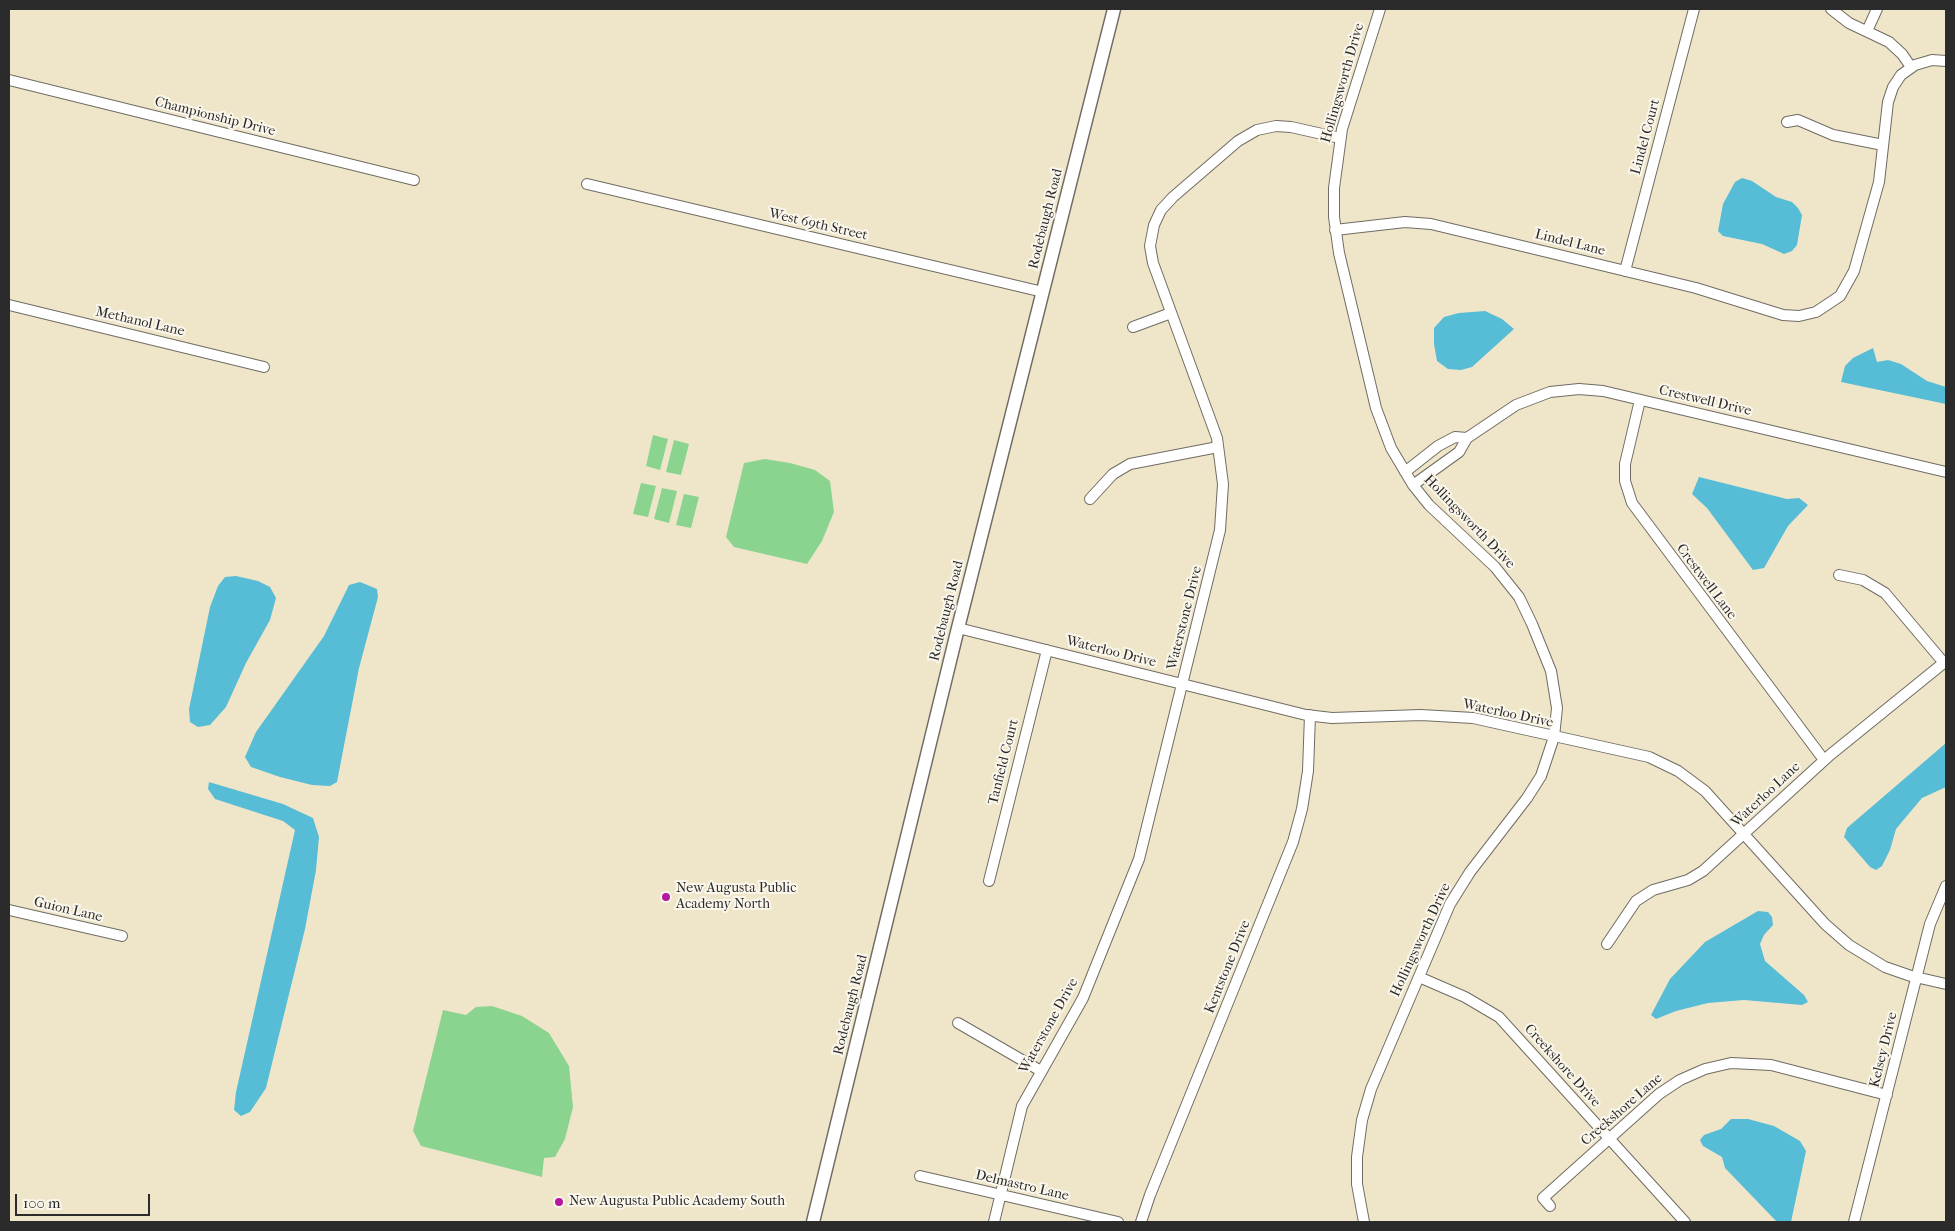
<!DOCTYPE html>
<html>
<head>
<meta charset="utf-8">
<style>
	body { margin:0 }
	#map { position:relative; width:1955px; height:1231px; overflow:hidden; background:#efe6ca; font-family:"IM FELL French Canon",serif }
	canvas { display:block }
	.frame { position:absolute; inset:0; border:10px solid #2b2b2b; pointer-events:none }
	.scale { position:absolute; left:15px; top:1194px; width:135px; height:22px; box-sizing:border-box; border:2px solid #2b2b2b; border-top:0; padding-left:6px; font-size:15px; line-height:18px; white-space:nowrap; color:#2b2b2b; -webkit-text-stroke:4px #fbf7ec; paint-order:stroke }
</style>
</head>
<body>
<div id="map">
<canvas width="1955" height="1231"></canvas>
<div class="frame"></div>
<div class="scale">100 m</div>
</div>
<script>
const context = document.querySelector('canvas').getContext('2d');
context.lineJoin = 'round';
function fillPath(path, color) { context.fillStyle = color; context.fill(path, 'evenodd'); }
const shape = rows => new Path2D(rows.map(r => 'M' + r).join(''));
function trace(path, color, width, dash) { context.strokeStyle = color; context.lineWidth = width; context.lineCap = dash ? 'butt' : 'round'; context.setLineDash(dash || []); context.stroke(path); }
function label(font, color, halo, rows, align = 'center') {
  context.font = font + ' "IM FELL French Canon",serif'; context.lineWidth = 4; context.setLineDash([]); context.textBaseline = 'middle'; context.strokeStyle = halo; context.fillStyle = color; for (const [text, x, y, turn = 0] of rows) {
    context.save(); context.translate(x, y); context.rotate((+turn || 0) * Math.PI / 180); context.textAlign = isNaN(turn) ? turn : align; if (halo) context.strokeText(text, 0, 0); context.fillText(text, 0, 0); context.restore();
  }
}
fillPath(shape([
	[653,435,668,439,660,470,646,466],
	[674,440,689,444,681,475,666,472],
	[765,459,790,463,815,470,830,481,834,512,822,541,807,564,734,547,726,537,744,463],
	[641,483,656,486,648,517,633,514],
	[662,488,677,491,669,523,654,519],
	[684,494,699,497,691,528,676,525],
	[492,1006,522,1016,549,1033,569,1066,573,1107,565,1139,555,1157,544,1158,542,1177,421,1146,413,1131,443,1010,466,1015,476,1007]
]), '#8ad490');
fillPath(shape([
	[1742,178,1752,181,1776,197,1792,202,1798,208,1802,215,1797,245,1792,251,1784,254,1762,244,1723,236,1718,231,1723,204,1735,182],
	[1485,311,1502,319,1514,329,1472,367,1461,370,1448,369,1437,361,1434,344,1434,328,1444,317,1459,313],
	[1873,348,1877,362,1888,360,1901,364,1927,381,1946,387,1946,404,1841,382,1845,366,1853,358],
	[1699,477,1787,499,1799,498,1808,505,1788,526,1764,568,1753,570,1707,508,1692,494],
	[236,576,258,581,270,587,276,598,270,620,246,663,226,707,210,725,198,727,190,722,189,709,210,607,218,586,225,577],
	[360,582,377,589,378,597,359,668,337,782,330,786,312,785,280,777,251,767,245,757,256,732,324,636,349,585],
	[1946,743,1946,787,1922,798,1896,829,1890,850,1882,866,1876,870,1870,867,1844,837,1847,828],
	[209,782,283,804,313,818,319,837,316,870,305,929,266,1088,250,1112,241,1116,234,1110,236,1092,295,830,283,821,215,799,208,789],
	[1758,911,1768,912,1772,917,1773,925,1764,935,1760,944,1765,961,1804,995,1808,1002,1802,1005,1744,1000,1708,1003,1676,1011,1656,1019,1651,1015,1670,979,1705,942],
	[1731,1119,1748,1119,1774,1126,1800,1141,1806,1151,1791,1222,1777,1222,1725,1168,1722,1157,1703,1146,1700,1140,1704,1135,1721,1129]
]), '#57bcd6');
const minor = shape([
	[1831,9,1849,23,1889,42,1902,54,1911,67],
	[1867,31,1877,9],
	[9,80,414,180],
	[1787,122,1798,120,1833,135,1883,145],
	[587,184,1043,292],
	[1335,230,1405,222,1431,224,1696,288,1783,315,1799,316,1816,312,1840,296,1854,271,1879,182,1888,102,1893,87,1901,75,1915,65,1932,60,1946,61],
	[1625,271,1694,9],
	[9,305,264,367],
	[1133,327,1171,313],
	[1640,400,1625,464,1625,481,1632,503,1824,760],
	[1405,472,1438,446,1455,437,1467,438],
	[1413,485,1459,452,1467,438,1516,405,1550,392,1579,389,1603,391,1946,472],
	[1090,499,1113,474,1130,464,1218,447],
	[1839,575,1863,580,1885,593,1944,663],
	[958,628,1306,715,1332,718,1421,715,1473,718,1649,757,1678,771,1705,791,1825,924,1849,945,1885,967,1911,976,1946,984],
	[989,881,1047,650],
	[9,910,122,936],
	[1607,944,1636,901,1653,890,1688,880,1703,871,1830,755,1946,661],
	[1419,977,1465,997,1499,1017,1685,1222],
	[958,1023,1041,1071],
	[920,1176,1118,1222],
	[1550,1206,1543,1198,1659,1094,1680,1080,1705,1069,1731,1063,1771,1065,1887,1095],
	[994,1222,1022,1106,1083,998,1139,859,1220,530,1223,484,1217,438,1153,263,1150,246,1154,225,1161,210,1173,197,1238,141,1257,130,1276,126,1291,127,1340,138],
	[1141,1222,1150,1195,1293,842,1302,809,1308,771,1310,715],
	[1364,1222,1357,1184,1357,1157,1362,1120,1371,1089,1450,904,1470,872,1527,798,1541,776,1554,737,1557,708,1551,671,1532,624,1519,597,1495,567,1429,505,1413,485,1391,448,1376,408,1339,253,1334,217,1334,188,1342,129,1380,9],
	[1854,1222,1930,924,1946,886]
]);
const tertiary = shape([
	[813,1222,958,628,1114,9]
]);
trace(minor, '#706c63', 12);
trace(tertiary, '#706c63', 15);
trace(minor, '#fff', 10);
trace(tertiary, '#fff', 12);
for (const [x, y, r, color] of [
	[666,897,5,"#b5179e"],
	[559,1202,5,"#b5179e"]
]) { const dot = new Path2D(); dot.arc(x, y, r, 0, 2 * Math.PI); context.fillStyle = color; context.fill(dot); trace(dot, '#fbf7ec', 2); }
label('14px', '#2b2b2b', '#fbf7ec', [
	["Hollingsworth Drive",1343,83,-74],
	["Championship Drive",215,117,14],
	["Lindel Court",1646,137,-75],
	["Rodebaugh Road",1046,219,-76],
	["West 69th Street",818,225,13],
	["Lindel Lane",1570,243,14],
	["Methanol Lane",140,322,13],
	["Crestwell Drive",1705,401,13],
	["Hollingsworth Drive",1469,522,46],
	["Crestwell Lane",1706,582,53],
	["Rodebaugh Road",947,611,-76],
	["Waterstone Drive",1185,618,-76],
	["Waterloo Drive",1111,652,14],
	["Waterloo Drive",1508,714,12],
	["Tanfield Court",1004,762,-76],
	["Waterloo Lane",1766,795,-43],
	["Guion Lane",68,910,13],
	["Hollingsworth Drive",1421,940,-65],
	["Kentstone Drive",1228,967,-68],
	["Rodebaugh Road",851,1005,-76],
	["Waterstone Drive",1049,1026,-61],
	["Kelsey Drive",1884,1050,-76],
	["Creekshore Drive",1562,1066,48],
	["Creekshore Lane",1622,1110,-41],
	["Delmastro Lane",1022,1186,13]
]);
label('14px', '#2b2b2b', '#fbf7ec', [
	["New Augusta Public",676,889],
	["Academy North",676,905],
	["New Augusta Public Academy South",569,1202]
], 'left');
</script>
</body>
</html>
